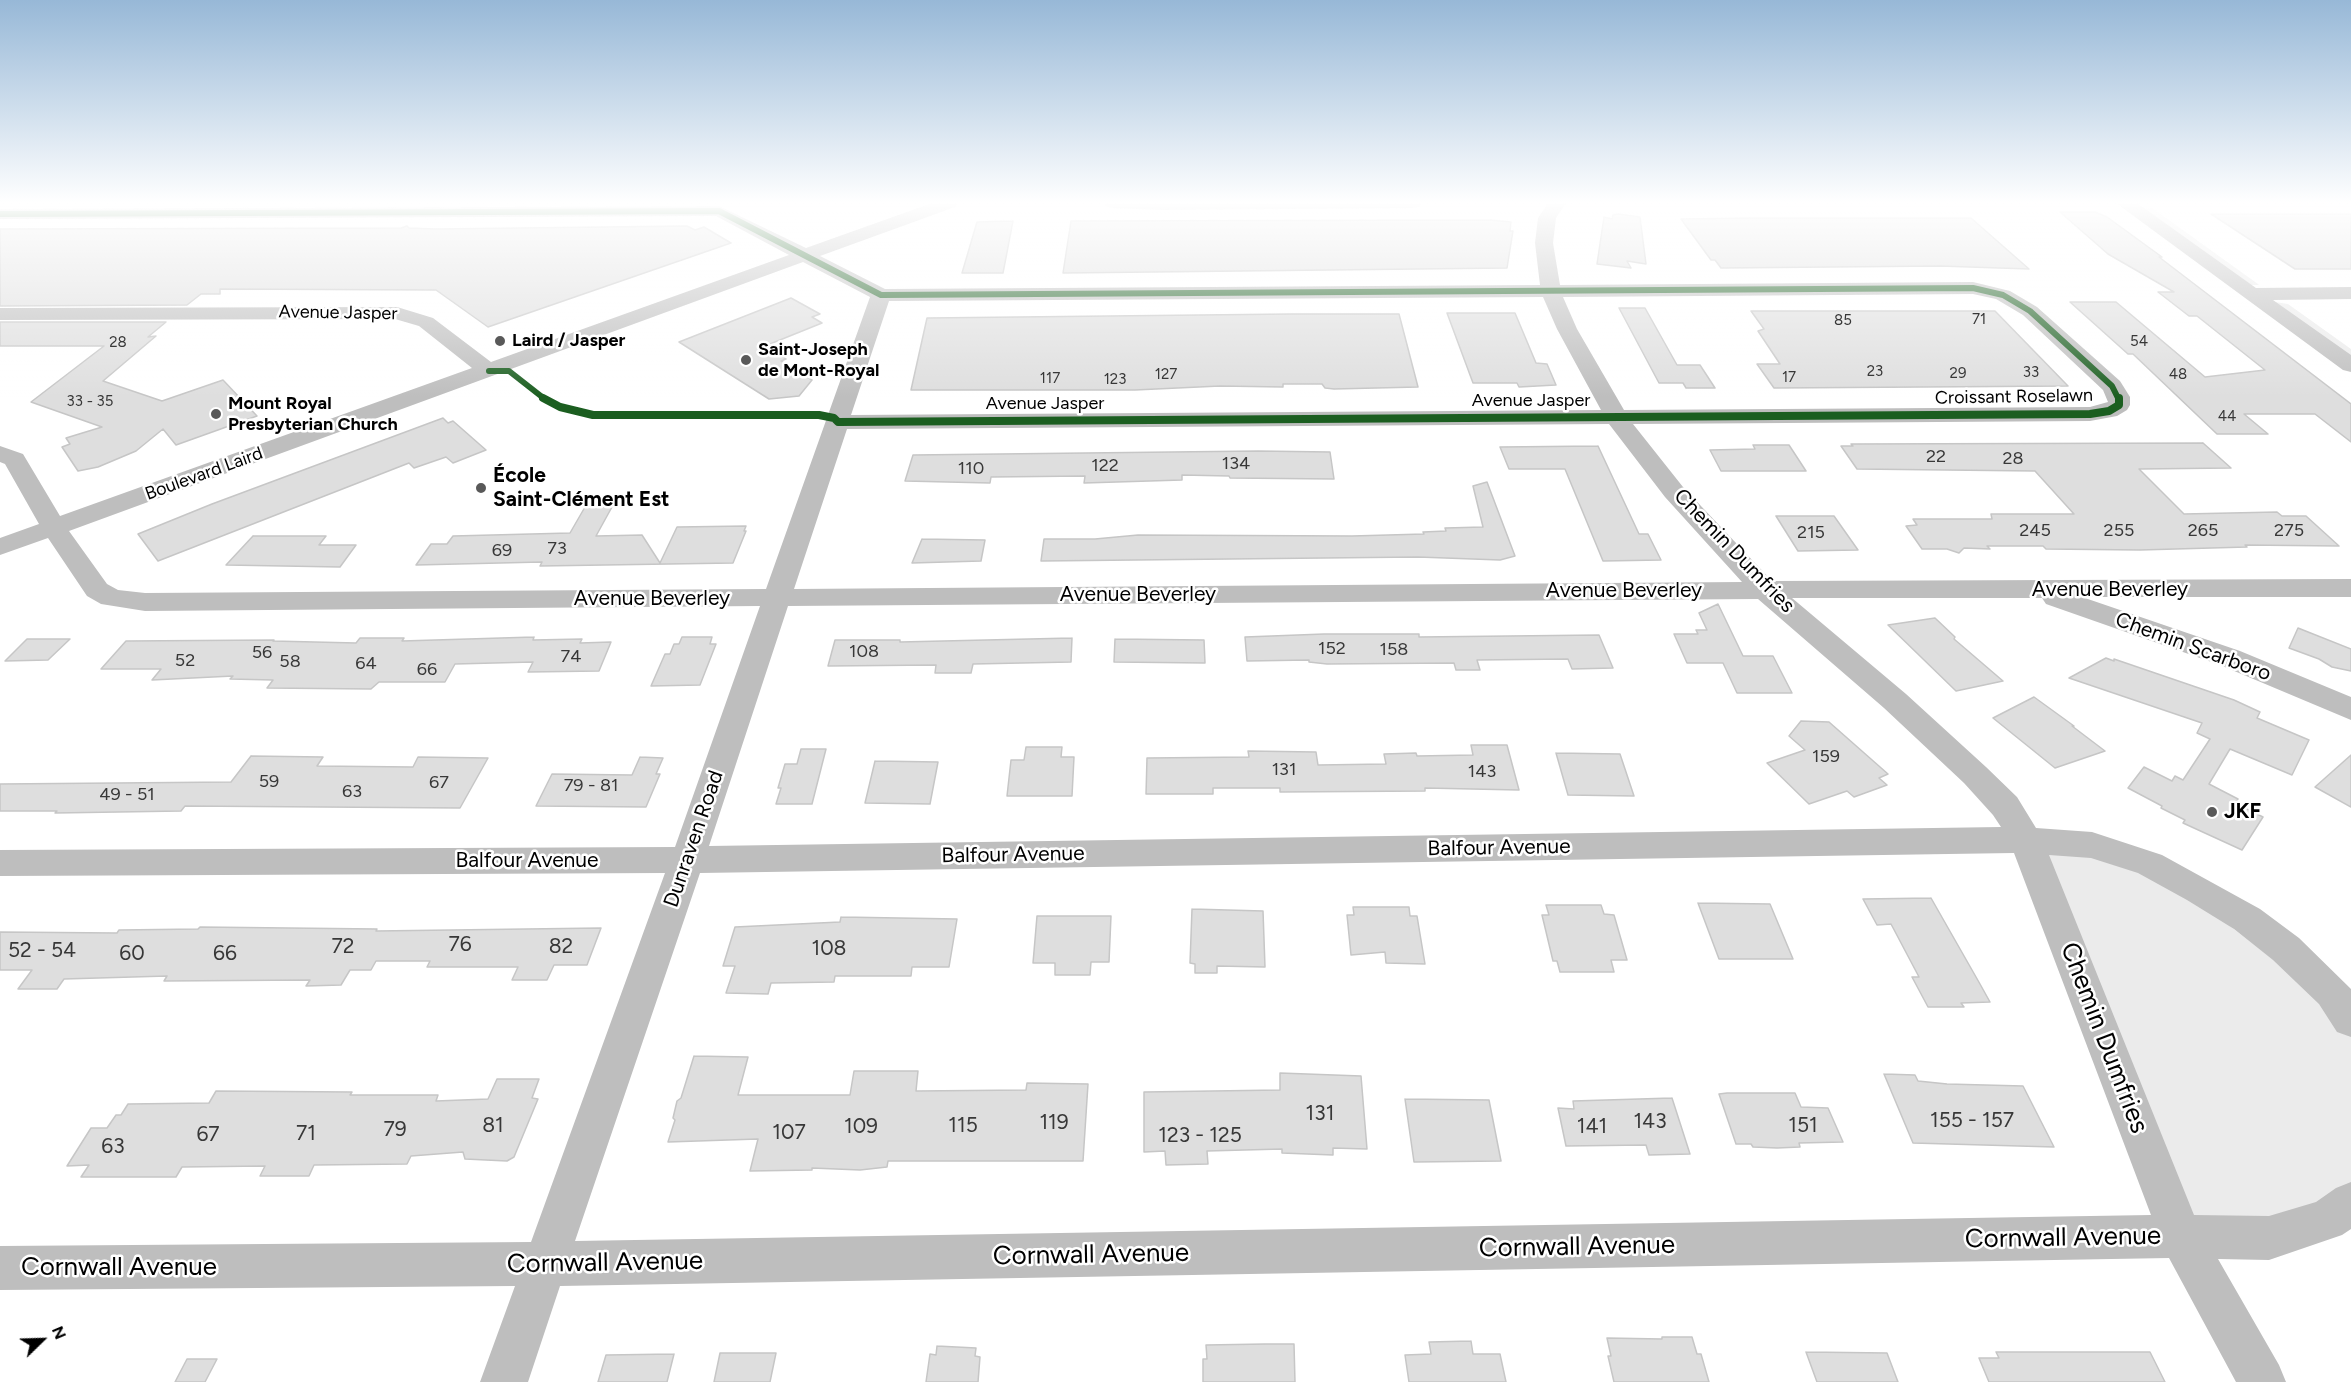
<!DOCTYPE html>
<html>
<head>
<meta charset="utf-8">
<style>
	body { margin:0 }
	#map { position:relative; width:2351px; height:1382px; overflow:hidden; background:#fff; font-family:Figtree,sans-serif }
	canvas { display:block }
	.north { position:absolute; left:12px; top:1310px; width:60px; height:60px; -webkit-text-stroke:4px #fff; paint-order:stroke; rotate:67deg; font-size:16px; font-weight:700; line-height:24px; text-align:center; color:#000 }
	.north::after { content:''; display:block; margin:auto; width:21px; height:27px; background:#000; clip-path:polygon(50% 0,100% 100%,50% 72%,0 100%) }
</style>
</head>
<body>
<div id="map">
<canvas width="2351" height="1382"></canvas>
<div class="north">N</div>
</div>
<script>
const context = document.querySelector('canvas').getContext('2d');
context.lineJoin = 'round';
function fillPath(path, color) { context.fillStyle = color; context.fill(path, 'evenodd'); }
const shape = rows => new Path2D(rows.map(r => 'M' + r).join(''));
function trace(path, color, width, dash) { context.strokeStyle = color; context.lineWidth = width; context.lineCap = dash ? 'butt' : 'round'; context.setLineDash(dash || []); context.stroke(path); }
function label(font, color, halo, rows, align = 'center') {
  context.font = font + ' Figtree,sans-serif'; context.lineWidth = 5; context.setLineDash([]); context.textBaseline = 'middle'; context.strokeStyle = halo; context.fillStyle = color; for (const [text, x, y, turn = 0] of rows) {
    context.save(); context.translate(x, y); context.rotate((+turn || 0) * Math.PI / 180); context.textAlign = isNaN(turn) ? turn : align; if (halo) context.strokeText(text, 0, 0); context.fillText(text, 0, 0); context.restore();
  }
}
fillPath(shape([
	[2152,208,2258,284,2259,285,2251,285,2142,209],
	[2275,302,2288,304,2351,349,2351,358],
	[2026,840,2150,864,2351,1020,2351,1203,2181,1236]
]), '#ebebeb');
const building = shape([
	[2060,212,2095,212,2107,217,2162,257,2159,257,2351,404,2351,442,2315,414,2244,414,2268,434,2217,434,2133,354,2128,354,2070,302,2116,302,2205,377,2265,370,2197,316,2189,316,2158,292,2174,292,2108,254,2060,212],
	[1618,214,1640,217,1646,264,1627,261,1631,268,1597,264,1604,217,1612,219,1613,215,1618,214],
	[2211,214,2351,214,2351,269,2295,269,2211,214],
	[1752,218,1971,218,2029,269,1940,266,1721,268,1715,260,1711,260,1681,219,1752,218],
	[1490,220,1511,222,1510,231,1513,231,1507,268,1063,273,1071,221,1490,220],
	[1013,221,1003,273,962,273,977,222,1013,221],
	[407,226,409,228,436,229,687,226,695,230,704,227,731,243,488,327,436,290,220,289,220,294,201,294,187,305,0,306,0,229,401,228,407,226],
	[791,298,820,314,812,317,822,323,765,346,786,359,781,361,812,380,799,396,769,399,679,342,791,298],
	[1619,308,1645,308,1677,365,1700,365,1715,388,1686,388,1683,383,1659,383,1619,308],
	[1751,311,1995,311,2068,386,1774,388,1757,364,1780,364,1758,331,1764,329,1751,311],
	[1447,313,1515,313,1536,363,1547,364,1556,385,1519,387,1517,383,1473,383,1447,313],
	[1291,314,1399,314,1418,387,1334,389,1325,388,1322,384,1283,384,1283,387,1220,386,1135,390,911,390,927,318,1291,314],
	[0,322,166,322,148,337,156,336,103,381,162,401,223,380,257,416,176,445,163,429,136,451,98,467,78,471,62,447,70,444,66,438,102,427,31,402,104,346,0,346,0,322],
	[443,418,448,423,453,421,486,450,453,463,446,457,414,468,409,463,158,561,138,534,212,504,443,418],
	[2203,443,2231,468,2139,469,2184,514,2277,512,2282,516,2306,516,2339,546,2245,545,2247,547,2140,550,2046,549,2043,546,1987,546,1990,549,1964,548,1959,553,1947,549,1922,549,1906,526,1917,525,1913,519,1992,519,1991,514,2074,514,2035,471,1857,469,1841,446,1853,446,1851,444,2203,443],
	[1753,445,1789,445,1806,471,1721,471,1710,450,1755,449,1753,445],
	[1598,446,1639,534,1648,534,1661,560,1603,561,1565,469,1509,469,1500,447,1598,446],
	[1258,451,1330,452,1334,479,1230,478,1229,476,1182,475,1182,480,1084,483,1085,476,991,477,990,483,905,481,913,455,1258,451],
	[1487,482,1515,556,1500,560,1418,557,1041,561,1044,539,1095,539,1138,535,1352,536,1424,534,1423,532,1446,531,1445,528,1483,527,1473,486,1487,482],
	[585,507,612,507,596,536,642,535,660,563,677,527,746,526,744,531,746,531,733,563,540,566,542,562,416,565,431,544,447,544,453,536,570,533,585,507],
	[1776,516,1834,516,1858,550,1798,551,1776,516],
	[253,536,326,536,319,545,356,545,340,567,226,565,253,536],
	[922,539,985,540,981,561,912,563,922,539],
	[1718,604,1743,656,1773,656,1792,693,1737,693,1723,663,1687,663,1674,634,1698,634,1696,630,1707,630,1699,613,1718,604],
	[1935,618,1955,637,1954,639,2003,681,1956,691,1888,625,1935,618],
	[2298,628,2351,649,2351,671,2332,667,2319,659,2289,648,2298,628],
	[1324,634,1419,634,1419,637,1599,635,1613,668,1572,669,1568,659,1477,660,1480,670,1456,670,1454,663,1327,664,1309,662,1309,660,1247,661,1245,637,1324,634],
	[534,637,533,640,582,639,580,643,611,642,599,671,528,672,533,662,455,664,445,682,379,682,371,689,267,688,273,680,230,679,233,676,152,680,161,669,101,669,126,641,274,640,273,641,356,643,360,638,404,638,402,641,534,637],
	[682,637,712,637,710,644,716,644,700,685,651,686,665,654,670,654,674,644,679,644,682,637],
	[1072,638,1071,662,973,664,971,673,935,673,936,665,828,666,835,640,900,640,900,642,1072,638],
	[27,639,70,639,48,660,5,661,27,639],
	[1115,639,1204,640,1205,663,1114,662,1115,639],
	[2106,658,2114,661,2114,659,2234,700,2260,712,2257,718,2309,740,2292,775,2230,749,2209,784,2238,799,2235,803,2263,817,2242,850,2183,823,2185,820,2161,808,2162,806,2128,788,2144,767,2172,781,2175,776,2183,780,2210,739,2197,733,2202,723,2069,678,2106,658],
	[2034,697,2074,726,2072,726,2105,751,2055,768,1993,718,2034,697],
	[1801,721,1829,722,1888,774,1879,778,1887,785,1854,797,1847,791,1809,804,1767,763,1805,750,1789,736,1801,721],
	[1471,745,1507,745,1519,790,1425,788,1425,791,1280,792,1280,788,1213,788,1213,794,1146,794,1147,758,1249,757,1248,751,1316,752,1318,765,1386,764,1384,754,1416,753,1417,756,1473,755,1471,745],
	[1026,747,1062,747,1061,757,1074,757,1072,796,1007,796,1011,760,1024,760,1026,747],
	[801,749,826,749,812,804,776,804,781,788,778,788,785,764,797,764,801,749],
	[1556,753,1620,754,1634,796,1568,795,1556,753],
	[2351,755,2351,807,2315,787,2351,755],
	[251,756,323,757,317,766,413,767,418,757,488,758,460,808,185,806,181,811,55,813,57,811,0,811,0,784,231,782,251,756],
	[640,757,663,758,656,774,660,774,646,807,536,806,552,774,632,775,640,757],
	[875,761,938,762,930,804,865,803,875,761],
	[1931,898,1980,984,1990,1002,1961,1003,1964,1007,1928,1007,1912,977,1919,977,1891,924,1877,925,1863,899,1931,898],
	[1698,903,1770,904,1793,959,1719,959,1698,903],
	[1546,905,1601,905,1604,914,1614,915,1627,960,1611,960,1614,972,1560,972,1557,961,1553,961,1542,915,1549,915,1546,905],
	[1353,907,1409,907,1410,916,1417,916,1425,964,1386,963,1385,952,1351,955,1347,915,1354,915,1353,907],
	[1192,909,1263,911,1265,967,1217,966,1217,973,1195,973,1195,964,1190,963,1192,909],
	[1037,916,1111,916,1109,962,1091,962,1090,975,1055,975,1055,963,1033,963,1037,916],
	[841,917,957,919,949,967,912,967,911,976,835,976,834,982,771,983,768,994,726,993,735,966,723,966,735,927,840,922,841,917],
	[200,927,377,929,376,931,601,928,587,965,554,965,547,980,512,980,518,967,427,967,430,961,376,961,371,970,350,970,341,985,306,986,310,980,164,981,167,976,64,979,57,989,18,989,32,970,0,970,0,932,117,933,119,930,198,929,200,927],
	[694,1056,748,1057,738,1095,850,1095,854,1071,918,1071,916,1091,1026,1090,1027,1083,1088,1084,1083,1161,888,1161,887,1167,860,1170,812,1168,812,1170,750,1171,758,1139,668,1142,675,1120,673,1118,677,1101,681,1098,694,1056],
	[1280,1073,1361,1076,1367,1149,1333,1148,1333,1155,1282,1153,1282,1149,1207,1151,1208,1164,1166,1165,1165,1151,1144,1152,1144,1092,1280,1090,1280,1073],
	[1884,1074,1915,1075,1918,1081,1947,1084,2023,1086,2054,1147,1913,1143,1884,1074],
	[497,1079,539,1079,532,1098,538,1099,514,1157,507,1161,465,1159,463,1152,411,1156,407,1164,314,1165,309,1176,260,1176,265,1166,182,1167,176,1177,81,1177,89,1165,67,1166,91,1128,107,1128,116,1115,121,1115,128,1104,209,1103,216,1091,352,1092,350,1095,438,1095,436,1101,488,1099,497,1079],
	[1727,1093,1795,1093,1801,1107,1828,1108,1843,1142,1799,1143,1800,1147,1777,1148,1753,1147,1751,1144,1736,1144,1719,1094,1727,1093],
	[1672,1098,1690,1154,1649,1155,1646,1145,1566,1146,1558,1108,1574,1109,1573,1101,1672,1098],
	[1405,1099,1489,1100,1501,1161,1414,1162,1405,1099],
	[1662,1337,1692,1337,1697,1354,1701,1354,1709,1382,1614,1382,1608,1356,1611,1356,1607,1338,1662,1339,1662,1337],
	[1471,1341,1473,1354,1500,1354,1506,1382,1409,1382,1405,1355,1431,1354,1429,1342,1471,1341],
	[1265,1344,1294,1344,1295,1382,1203,1382,1203,1359,1207,1359,1206,1345,1265,1344],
	[937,1346,976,1348,975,1356,980,1357,978,1382,926,1382,930,1354,936,1355,937,1346],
	[1806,1352,1887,1353,1898,1382,1817,1382,1806,1352],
	[1996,1352,2150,1352,2165,1382,1989,1382,1979,1358,1999,1358,1996,1352],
	[720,1353,776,1353,770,1382,714,1382,720,1353],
	[674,1354,667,1382,598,1382,606,1355,674,1354],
	[187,1359,217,1359,205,1382,175,1382,187,1359]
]);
fillPath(building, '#dedede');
trace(building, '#c6c6c6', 1.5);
fillPath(shape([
	[932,203,958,203,955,207,820,256,885,289,1540,285,1535,243,1538,218,1548,203,1566,203,1556,218,1553,243,1560,285,1973,282,2010,291,2037,307,2120,381,2130,397,2130,405,2127,410,2117,416,2090,421,1633,424,1683,487,1772,581,2351,579,2351,597,2082,597,2240,651,2351,697,2351,720,2220,665,2046,604,2042,598,1792,598,1906,694,1986,767,2017,797,2036,828,2092,832,2162,855,2260,909,2299,938,2351,989,2351,1037,2337,1032,2319,1004,2273,960,2234,929,2187,900,2138,873,2091,858,2049,855,2194,1215,2269,1216,2316,1202,2336,1188,2351,1182,2351,1229,2342,1235,2269,1260,2218,1259,2279,1365,2286,1382,2236,1382,2169,1258,560,1286,528,1382,480,1382,515,1286,0,1290,0,1246,531,1242,665,873,0,876,0,850,675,847,760,606,145,611,101,604,87,596,48,538,0,555,0,538,39,524,5,464,0,462,0,446,23,454,60,516,472,368,419,326,395,319,0,320,0,308,397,307,433,318,491,362,789,255,716,216,0,219,0,209,719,206,806,248,932,203],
	[803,262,870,297,766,589,145,593,118,590,107,584,69,531,803,262],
	[1973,294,1996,299,2023,315,2103,390,2108,402,2090,407,1624,410,1577,329,1563,297,1973,294],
	[1543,297,1557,329,1601,410,851,415,889,301,1543,297],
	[1609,424,1665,497,1742,582,794,589,847,429,1609,424],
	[1758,599,1884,708,1964,783,1993,815,2001,827,709,846,788,606,1758,599],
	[2014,853,2151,1215,575,1241,700,873,2014,853],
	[1104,203,1422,203,1419,207,1413,208,1162,210,1113,208,1107,207,1104,203],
	[2116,203,2137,203,2256,288,2351,287,2351,299,2273,300,2351,355,2351,372,2343,370,2116,203]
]), '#bebebe');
trace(shape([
	[0,214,719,211,881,295,1973,288,2003,295,2030,311,2112,386,2119,400],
	[489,371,509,371,546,400]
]), '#1b5e20', 6);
trace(shape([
	[543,398,560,407,593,415,819,415,834,418,838,422,2090,414,2109,411,2119,405,2119,398]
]), '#1b5e20', 8);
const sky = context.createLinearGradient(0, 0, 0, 397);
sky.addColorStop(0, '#97b8d7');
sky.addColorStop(0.51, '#fff');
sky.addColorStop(1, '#ffffff00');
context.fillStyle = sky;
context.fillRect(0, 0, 2351, 397);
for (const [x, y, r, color] of [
	[500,341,6,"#595959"],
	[746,360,6,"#595959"],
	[216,414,6,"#595959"],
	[481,488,6,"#595959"],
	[2212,812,6,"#595959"]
]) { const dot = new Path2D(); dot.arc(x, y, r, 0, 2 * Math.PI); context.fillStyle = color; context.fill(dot); trace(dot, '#fff', 2); }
label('15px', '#383838', null, [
	["71",1979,320],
	["85",1843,321],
	["54",2139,342],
	["28",118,343],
	["23",1875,372],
	["33",2031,373],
	["29",1958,374],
	["127",1166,375],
	["48",2178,375],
	["17",1789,378],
	["117",1050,379],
	["123",1115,380],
	["33 - 35",90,402],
	["44",2227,417]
]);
label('18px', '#000', '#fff', [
	["Avenue Jasper",338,313,1],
	["Croissant Roselawn",2014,397,-1],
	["Avenue Jasper",1531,401],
	["Avenue Jasper",1045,404],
	["Boulevard Laird",204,474,-20]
]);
label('bold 18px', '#000', '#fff', [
	["Laird / Jasper",512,341],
	["Saint-Joseph",758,350],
	["de Mont-Royal",758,371],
	["Mount Royal",228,404],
	["Presbyterian Church",228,425]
], 'left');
label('18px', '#383838', null, [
	["22",1936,457],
	["28",2013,459],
	["134",1236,464],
	["122",1105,466],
	["110",971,469],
	["245",2035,531],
	["255",2119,531],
	["265",2203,531],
	["275",2289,531],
	["215",1811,533],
	["73",557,549],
	["69",502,551],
	["152",1332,649],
	["158",1394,650],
	["108",864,652],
	["56",262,653],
	["74",571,657],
	["52",185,661],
	["58",290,662],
	["64",366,664],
	["66",427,670],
	["159",1826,757],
	["131",1284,770],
	["143",1482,772],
	["59",269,782],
	["67",439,783],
	["79 - 81",591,786],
	["63",352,792],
	["49 - 51",127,795]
]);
label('bold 21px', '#000', '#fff', [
	["École",493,476],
	["Saint-Clément Est",493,500],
	["JKF",2224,812]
], 'left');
label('21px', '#000', '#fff', [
	["Chemin Dumfries",1734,551,46],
	["Avenue Beverley",2110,590],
	["Avenue Beverley",1624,591],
	["Avenue Beverley",1138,595],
	["Avenue Beverley",652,599],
	["Chemin Scarboro",2193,647,20],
	["Dunraven Road",694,839,-71],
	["Balfour Avenue",1499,848,-1],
	["Balfour Avenue",1013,855,-1],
	["Balfour Avenue",527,861]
]);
label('21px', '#383838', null, [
	["76",460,945],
	["72",343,947],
	["82",561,947],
	["108",829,949],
	["52 - 54",42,951],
	["60",132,954],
	["66",225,954],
	["131",1320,1114],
	["155 - 157",1972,1121],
	["143",1650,1122],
	["119",1054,1123],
	["81",493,1126],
	["115",963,1126],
	["151",1803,1126],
	["109",861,1127],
	["141",1592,1127],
	["79",395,1130],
	["107",789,1133],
	["71",306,1134],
	["67",208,1135],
	["123 - 125",1200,1136],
	["63",113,1147]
]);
label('26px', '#000', '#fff', [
	["Chemin Dumfries",2104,1038,69],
	["Cornwall Avenue",2063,1238,-1],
	["Cornwall Avenue",1577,1247,-1],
	["Cornwall Avenue",1091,1255,-1],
	["Cornwall Avenue",605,1263,-1],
	["Cornwall Avenue",119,1267]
]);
</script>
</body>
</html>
